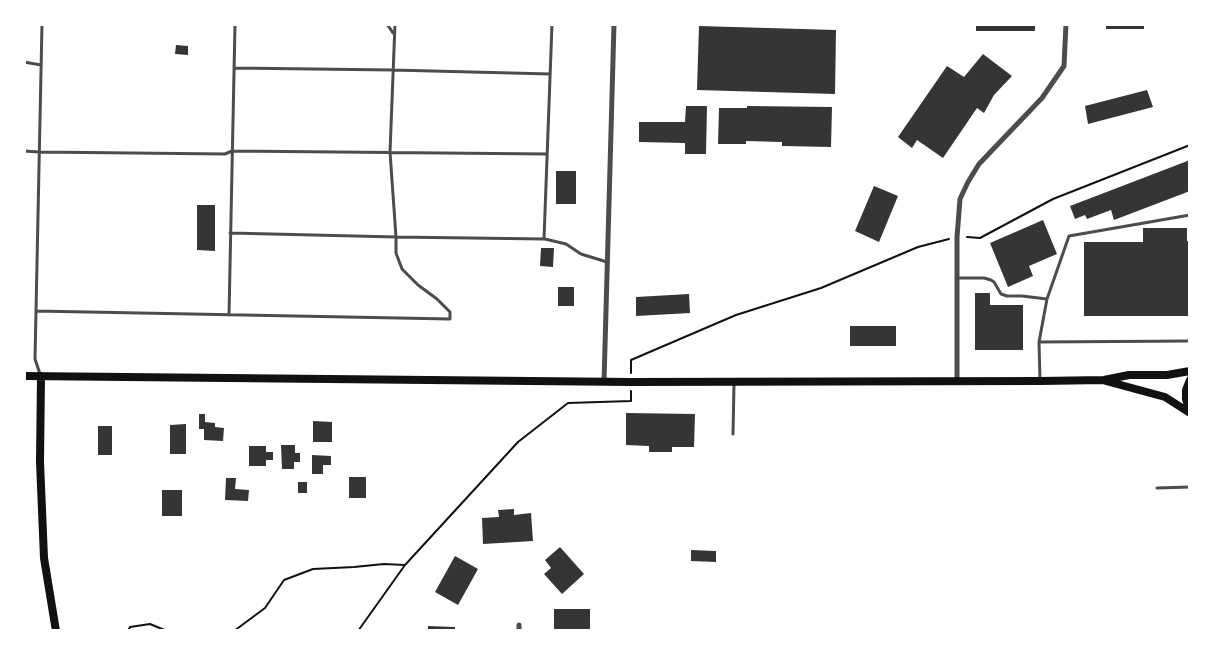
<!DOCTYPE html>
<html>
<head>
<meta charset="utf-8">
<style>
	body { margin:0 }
	#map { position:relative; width:1214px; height:655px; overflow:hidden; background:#fff; font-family:Inter,sans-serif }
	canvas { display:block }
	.frame { position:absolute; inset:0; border:26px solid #fff; pointer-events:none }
</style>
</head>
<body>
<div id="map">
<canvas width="1214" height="655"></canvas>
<div class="frame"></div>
</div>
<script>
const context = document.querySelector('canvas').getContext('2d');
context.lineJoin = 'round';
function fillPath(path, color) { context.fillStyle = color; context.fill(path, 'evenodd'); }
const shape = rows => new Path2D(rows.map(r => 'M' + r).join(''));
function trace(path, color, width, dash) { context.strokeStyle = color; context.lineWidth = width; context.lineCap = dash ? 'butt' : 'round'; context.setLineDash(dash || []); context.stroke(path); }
fillPath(shape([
	[976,24,1035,24,1035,31,976,31],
	[1106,24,1144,24,1144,29,1106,29],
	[699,26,836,30,835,94,697,90],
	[176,45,188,46,188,55,175,54],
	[983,54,1012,76,994,95,984,113,977,108,943,158,917,140,912,148,898,137,947,66,964,77],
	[1147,90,1153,107,1088,124,1085,106],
	[686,106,707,106,706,154,685,154,685,143,639,142,639,122,685,122],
	[747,106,832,107,831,147,782,146,782,142,746,141,746,144,718,144,719,108,747,108],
	[1190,160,1190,191,1114,220,1111,210,1087,219,1085,215,1075,219,1070,206],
	[556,171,576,171,576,204,556,204],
	[874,186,898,196,879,242,855,231],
	[197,205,215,205,215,251,197,250],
	[1043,220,1057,254,1029,266,1033,276,1008,287,990,243],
	[1143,228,1187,228,1187,241,1190,241,1190,316,1084,316,1084,242,1143,242],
	[541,248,554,248,553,267,540,266],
	[558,287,574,287,574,306,558,306],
	[975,293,990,293,990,305,1023,305,1023,350,975,350],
	[689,294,690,313,636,316,636,297],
	[850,326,896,326,896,346,850,346],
	[626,413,695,414,694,447,672,447,672,452,649,452,649,446,626,445],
	[199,414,205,414,205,422,215,423,215,427,224,428,223,441,204,440,204,429,199,429],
	[313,421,332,422,332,442,313,442],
	[186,424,186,454,170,454,170,425],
	[98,426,112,426,112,455,98,455],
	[281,445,295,445,295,453,300,453,300,462,294,462,294,469,282,469],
	[249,446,266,446,266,452,273,452,273,460,266,460,266,466,249,466],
	[312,455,331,456,331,465,323,465,323,474,312,474],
	[349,477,366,477,366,498,349,498],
	[226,478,236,478,235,489,249,490,248,501,225,500],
	[298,482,307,482,307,493,298,493],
	[162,490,182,490,182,516,162,516],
	[514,509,514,515,531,513,533,541,483,544,482,518,499,517,498,510],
	[560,547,584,574,562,594,544,574,551,568,545,560],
	[691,550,716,551,716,562,691,561],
	[455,556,478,569,458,605,435,592],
	[554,609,590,609,590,631,554,631],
	[428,626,455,627,455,631,428,631]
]), '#353535');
trace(shape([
	[967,237,980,238,1053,199,1190,145],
	[631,373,631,360,736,315,821,288,918,247,949,239],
	[128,631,130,627,150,624,167,631],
	[234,631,265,608,284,580,313,569,354,567,384,564,405,565],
	[358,631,405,565,518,442,568,403,631,401,631,391]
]), '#111', 2);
trace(shape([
	[387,24,393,33],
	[24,62,41,65],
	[234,68,393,70,550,74],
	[24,151,39,152,225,154,232,151,547,154],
	[230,233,396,237,390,152,395,24],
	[545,239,566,244,581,254,607,262],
	[958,278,984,278,991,280,994,282,1001,294,1007,296,1022,296,1047,299],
	[36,311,450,319,450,312,437,299,418,285,402,269,396,253,396,237,544,239,552,24],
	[229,315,235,24],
	[1039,342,1190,341],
	[40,374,35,359,42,24],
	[1040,380,1039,342,1047,299,1069,236,1190,215],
	[733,434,734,384],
	[1157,488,1190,487]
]), '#4c4c4c', 3);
trace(shape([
	[957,381,957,237,960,199,968,182,979,164,1042,98,1064,66,1066,24],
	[604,382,614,24],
	[519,631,519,625]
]), '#4c4c4c', 5);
trace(shape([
	[24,376,631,382,1040,381,1104,380,1129,375,1167,375,1190,371],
	[41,376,40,462,44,558,56,631],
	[1190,380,1186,390,1186,399,1190,412],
	[1106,381,1165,397,1190,413]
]), '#111', 8);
</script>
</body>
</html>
